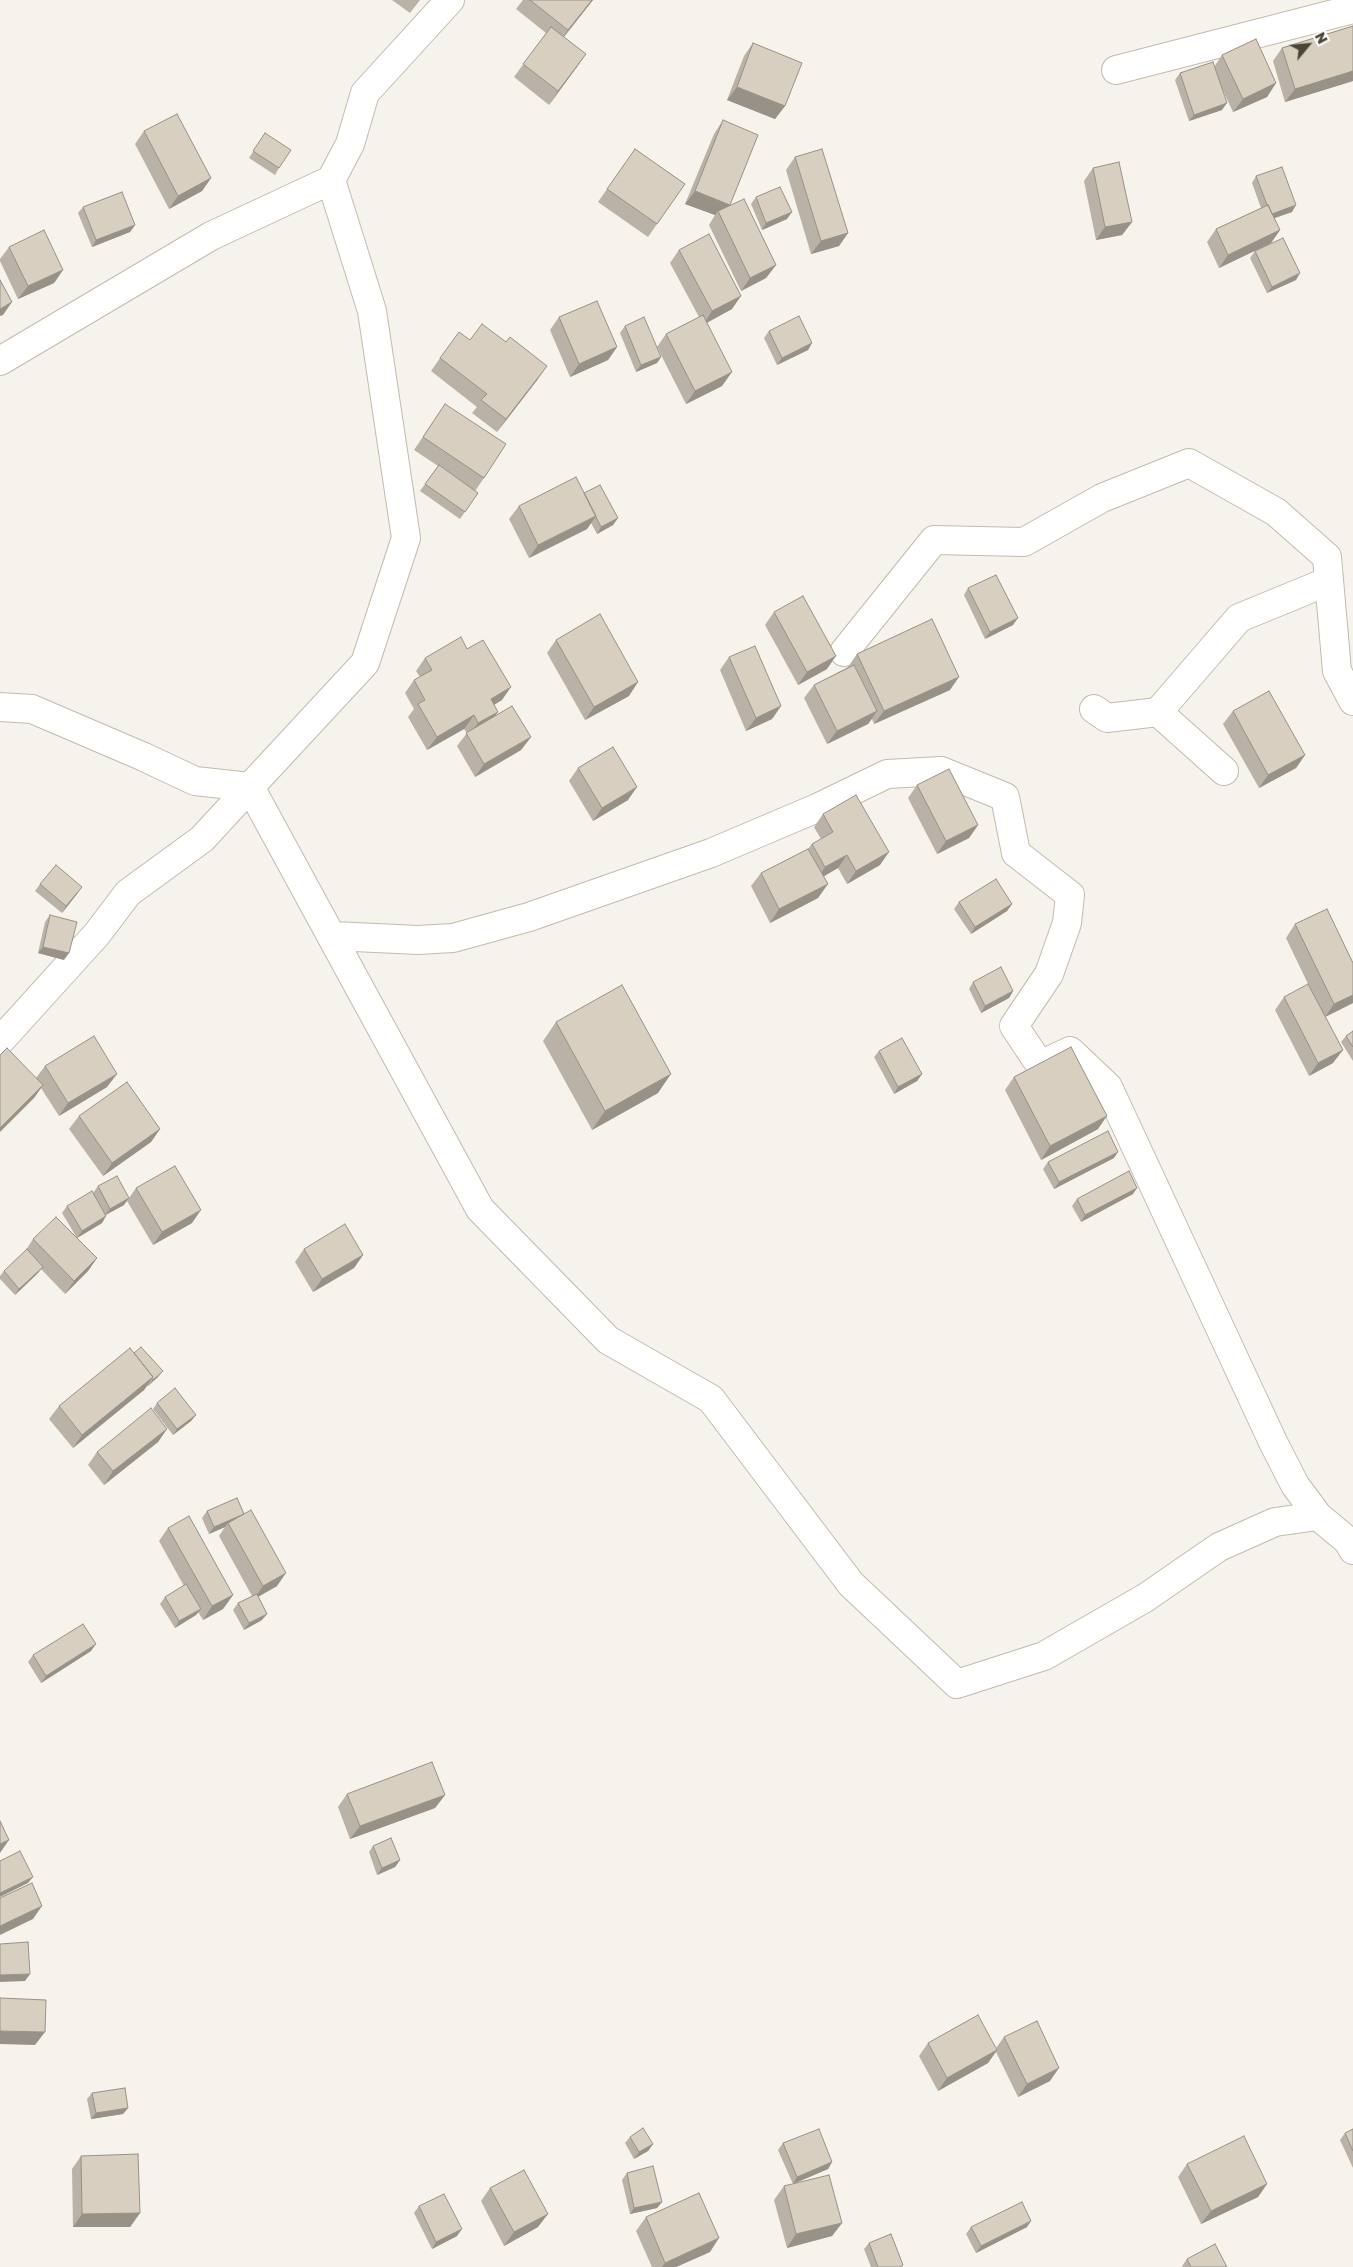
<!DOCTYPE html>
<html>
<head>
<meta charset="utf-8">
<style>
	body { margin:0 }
	#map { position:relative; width:1353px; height:2267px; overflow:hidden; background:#f6f3ec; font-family:"Golos Text",sans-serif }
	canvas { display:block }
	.north { position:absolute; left:1283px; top:20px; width:50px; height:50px; -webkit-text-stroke:4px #fff; paint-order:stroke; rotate:62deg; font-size:14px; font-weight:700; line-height:20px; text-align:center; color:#4b4439 }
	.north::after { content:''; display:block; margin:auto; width:18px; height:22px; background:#4b4439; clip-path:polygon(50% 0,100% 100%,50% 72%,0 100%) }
</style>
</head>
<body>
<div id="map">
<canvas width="1353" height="2267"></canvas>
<div class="north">N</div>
</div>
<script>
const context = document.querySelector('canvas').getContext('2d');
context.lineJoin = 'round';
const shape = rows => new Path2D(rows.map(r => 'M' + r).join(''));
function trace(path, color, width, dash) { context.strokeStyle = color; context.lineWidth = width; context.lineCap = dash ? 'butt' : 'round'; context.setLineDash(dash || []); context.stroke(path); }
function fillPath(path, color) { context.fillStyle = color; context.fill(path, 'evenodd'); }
const minor = shape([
	[1116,70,1353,9],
	[0,361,211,236,331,180,350,144,365,93,450,0],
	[844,652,934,540,1024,542,1102,498,1189,463,1276,512,1327,557,1337,671,1353,701],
	[0,707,32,709,144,757,195,781,250,787,365,663,406,538,372,311,331,180],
	[1094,709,1107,718,1158,712],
	[1224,771,1158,712,1239,618,1329,581],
	[333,936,418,940,453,938,529,917,711,853,817,808,887,774,941,771,1005,797,1016,853,1070,895,1067,923,1049,974,1014,1026,1040,1065,1070,1051,1108,1087,1273,1442,1295,1485,1318,1516],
	[0,1041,97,934,128,893,202,839,250,787,480,1209,608,1340,711,1399,851,1584,957,1684,1044,1656,1145,1598,1219,1547,1275,1522,1318,1516,1348,1541,1353,1550]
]);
trace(minor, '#c2bbae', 30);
trace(minor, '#fff', 28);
fillPath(shape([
	[392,0,420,0,410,13],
	[523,0,593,0,564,37,586,54,549,105,514,77,546,33,516,9],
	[1353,26,1353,81,1285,102,1273,61,1282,48],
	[753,43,785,106,775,119,727,100,744,56],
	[1222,55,1276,83,1267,97,1233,112,1219,82,1222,110,1189,121,1175,80,1180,73,1214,67],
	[723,120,730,205,730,206,776,265,766,278,741,291,709,225,715,215,685,204,714,134],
	[144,131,211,178,202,191,169,209,135,144],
	[265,133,279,168,275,175,249,158],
	[635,149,685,184,648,237,598,202],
	[795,157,848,233,839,246,811,254,786,170],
	[1093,168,1132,222,1122,235,1096,240,1084,181],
	[1256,176,1292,212,1274,218,1280,230,1271,243,1219,268,1207,242,1216,229,1261,208,1252,183],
	[756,197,787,219,762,230,751,204],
	[83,207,135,225,130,232,92,247,78,213],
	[9,247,63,270,54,283,18,299,0,261,0,259],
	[679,250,732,309,707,322,722,386,686,404,657,347,666,334,699,317,670,263],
	[1255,251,1296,280,1267,293,1250,258],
	[559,317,617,347,608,360,570,377,550,330],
	[625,326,661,357,657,363,636,372,620,333],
	[769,331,812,343,808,350,777,365,764,338],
	[470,340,538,379,497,432,472,413,477,407,431,371,440,358],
	[445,404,484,478,475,491,478,493,460,519,420,491,438,466,414,450],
	[584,493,618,518,613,525,597,534,591,523,587,529,529,558,509,519,519,506],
	[968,588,1013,625,985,639,964,595],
	[774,612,827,669,798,685,765,625],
	[556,640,629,696,585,720,547,653],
	[467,649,502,700,494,705,495,715,531,737,521,750,475,777,457,746,467,733,464,729,427,750,408,717,414,709,405,693,414,680,420,677,416,671,425,658],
	[857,654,950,690,874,724,872,719,868,724,827,744,804,698,814,685,848,667],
	[729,657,781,706,772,719,746,731,720,670],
	[1233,711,1305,755,1296,768,1259,788,1223,724],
	[578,768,628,800,593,821,569,781],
	[917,785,978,825,969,838,937,854,908,798],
	[823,814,880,865,847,884,838,868,823,876,818,898,770,923,751,886,761,873,808,849,812,844,821,839,814,827],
	[40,884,77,894,62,913,35,891],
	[959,902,1012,904,1007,911,971,934,954,909],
	[50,915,64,960,38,953,45,922],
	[1295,924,1353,1003,1325,1017,1333,1063,1309,1076,1275,1010,1284,997,1309,986,1286,938],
	[973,982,1013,991,1009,998,981,1013,969,989],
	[556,1022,658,1093,592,1130,543,1041],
	[1353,1031,1353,1061,1341,1042,1346,1036],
	[879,1051,922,1074,917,1081,894,1094,874,1057],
	[45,1066,107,1087,59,1116,41,1088,34,1098,36,1078],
	[1014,1077,1098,1129,1041,1160,1005,1090],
	[79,1116,160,1129,151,1142,103,1176,69,1129],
	[1114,1158,1054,1189,1043,1169,1048,1162],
	[98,1186,124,1205,106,1215,102,1223,77,1238,62,1213,67,1206,93,1193],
	[136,1188,192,1223,153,1245,127,1201],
	[1133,1194,1081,1222,1072,1206,1077,1199],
	[33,1239,97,1258,88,1271,65,1294,41,1269,38,1273,15,1295,0,1279,0,1276,4,1271,26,1250],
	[304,1249,363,1255,354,1268,313,1292,295,1262],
	[134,1353,158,1377,148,1386,147,1386,144,1390,73,1448,49,1419,59,1406],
	[157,1403,196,1415,191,1421,173,1435,153,1409],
	[167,1429,158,1442,104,1485,88,1465,97,1452],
	[237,1498,277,1586,258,1597,262,1620,244,1630,233,1610,238,1603,252,1596,219,1536,225,1527,209,1534,202,1518,207,1511],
	[168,1528,233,1595,223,1609,203,1620,198,1612,196,1615,175,1628,160,1604,165,1597,184,1586,159,1541],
	[91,1651,41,1683,28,1662,33,1655],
	[347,1794,445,1795,435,1808,350,1839,338,1807],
	[373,1846,400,1860,395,1867,377,1875,369,1852],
	[1004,2037,1050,2081,1018,2097,996,2052,988,2063,938,2091,919,2056,928,2043,996,2048],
	[92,2093,128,2108,123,2114,91,2119,87,2099],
	[1353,2129,1353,2168,1340,2140,1345,2133],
	[630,2137,653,2144,648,2151,634,2159,625,2143],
	[783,2143,832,2162,828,2169,793,2184,778,2150],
	[81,2156,140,2213,130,2227,73,2227,72,2169],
	[1187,2164,1267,2184,1258,2197,1201,2224,1178,2177],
	[627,2173,662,2202,657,2208,630,2214,622,2180],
	[784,2186,842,2223,832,2236,787,2248,774,2200],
	[490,2188,538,2227,504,2246,481,2201],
	[419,2206,457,2236,432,2249,414,2213],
	[646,2217,710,2252,676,2267,652,2267,636,2231],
	[971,2227,1027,2227,976,2253,966,2234],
	[869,2243,903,2265,902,2267,871,2267,864,2249],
	[1187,2259,1227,2267,1183,2267,1182,2266]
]), '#bab2a6');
fillPath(shape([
	[592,0,593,0,559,43,568,30],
	[586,54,577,67,549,105,558,91],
	[1353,71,1353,81,1285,102,1295,89],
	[1276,83,1267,97,1233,112,1243,99],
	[737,87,785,106,775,119,727,100],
	[1227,103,1222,110,1189,121,1194,115],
	[211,178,202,191,169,209,178,196],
	[695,191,730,205,721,218,718,211,715,215,685,204],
	[1296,205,1292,212,1266,221,1271,214],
	[792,212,787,219,762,230,766,223],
	[1132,222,1122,235,1096,240,1105,227],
	[135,225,130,232,92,247,96,240],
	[1280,230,1271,243,1219,268,1228,255],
	[848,233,839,246,811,254,821,241],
	[776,265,766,278,741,291,750,278],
	[63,270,54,283,18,299,28,286],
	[1300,273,1296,280,1267,293,1272,287],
	[741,296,732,309,703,325,712,311],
	[12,302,3,315,0,316,0,309],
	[812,343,808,350,777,365,782,358],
	[617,347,608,360,570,377,579,364],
	[661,357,657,363,636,372,641,365],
	[547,366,538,379,497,432,506,419],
	[732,372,722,386,686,404,695,391],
	[596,516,587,529,529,558,538,545],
	[618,518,613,525,597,534,601,527],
	[1018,618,1013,625,985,639,990,632],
	[836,656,827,669,798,685,807,672],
	[959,677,950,690,874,724,884,711],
	[638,682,629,696,585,720,594,707],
	[511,687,502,700,481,712,491,699],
	[781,706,772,719,746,731,756,718],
	[877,711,868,724,827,744,837,731],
	[498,712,489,725,468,736,478,723],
	[474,715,464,729,427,750,437,737],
	[531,737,521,750,475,777,484,764],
	[1305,755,1296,768,1259,788,1268,775],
	[637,787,628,800,593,821,602,808],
	[978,825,969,838,937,854,946,841],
	[889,852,880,865,847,884,856,871],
	[847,855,838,868,816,881,825,867],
	[828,884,818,898,770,923,779,909],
	[82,887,77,894,62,913,66,906],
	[1012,904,1007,911,971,934,975,927],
	[43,947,69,953,64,960,38,953],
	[1013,991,1009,998,981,1013,985,1006],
	[1353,995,1353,1003,1325,1017,1334,1004],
	[1343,1050,1333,1063,1309,1076,1318,1063],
	[117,1074,107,1087,59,1116,68,1103],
	[671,1074,658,1093,592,1130,605,1111],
	[922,1074,917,1081,894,1094,898,1087],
	[43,1085,34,1098,0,1132,0,1128],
	[1107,1116,1098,1129,1041,1160,1050,1146],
	[160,1129,151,1142,103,1176,112,1163],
	[1118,1152,1114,1158,1054,1189,1059,1182],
	[1137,1188,1133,1194,1081,1222,1085,1215],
	[129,1198,124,1205,105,1215,110,1209],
	[201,1210,192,1223,153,1245,162,1232],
	[106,1216,102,1223,77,1238,82,1231],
	[363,1255,354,1268,313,1292,322,1279],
	[97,1258,88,1271,65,1294,74,1281],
	[43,1267,38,1273,15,1295,19,1289],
	[163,1371,158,1377,148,1386,153,1380],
	[153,1377,144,1390,73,1448,82,1435],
	[196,1415,191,1421,173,1435,177,1429],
	[167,1429,158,1442,104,1485,113,1471],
	[244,1514,228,1523,225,1527,209,1534,214,1527],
	[286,1573,277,1586,254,1599,263,1586],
	[233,1595,223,1609,203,1620,212,1606],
	[201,1609,196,1615,175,1628,179,1621],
	[267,1614,262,1620,244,1630,249,1623],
	[96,1644,91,1651,41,1683,46,1676],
	[445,1795,435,1808,350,1839,360,1826],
	[9,1840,0,1853,0,1844],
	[400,1860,395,1867,377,1875,382,1868],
	[33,1877,28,1883,0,1897,0,1893],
	[42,1906,33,1919,0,1935,0,1926],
	[30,1974,25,1981,0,1982,0,1975],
	[0,2031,45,2032,35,2045,0,2044],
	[997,2050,988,2063,938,2091,947,2078],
	[1059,2068,1050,2081,1018,2097,1027,2084],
	[128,2108,123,2114,91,2119,96,2113],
	[653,2144,648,2151,634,2159,639,2152],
	[832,2162,828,2169,793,2184,797,2177],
	[1267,2184,1258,2197,1201,2224,1211,2211],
	[662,2202,657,2208,630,2214,634,2208],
	[140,2213,130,2227,73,2227,82,2214],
	[548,2214,538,2227,504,2246,514,2232],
	[1031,2221,1027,2227,976,2253,981,2246],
	[842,2223,832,2236,787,2248,796,2234],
	[462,2229,457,2236,432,2249,436,2242],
	[719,2238,710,2252,676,2267,662,2267,665,2263]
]), '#979187');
const building = shape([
	[530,0,592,0,568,30,530,0],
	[1353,26,1353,71,1295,89,1282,48,1353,26],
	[551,27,586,54,558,91,523,64,551,27],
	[1256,39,1276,83,1243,99,1222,55,1256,39],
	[753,43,802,63,785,106,737,87,753,43],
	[1213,62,1227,103,1194,115,1180,73,1213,62],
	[177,114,211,178,178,196,144,131,177,114],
	[723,120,758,135,730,205,695,191,723,120],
	[265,133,291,150,279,168,253,151,265,133],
	[635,149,685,184,657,224,607,189,635,149],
	[822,149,848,233,821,241,795,157,822,149],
	[1119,162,1132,222,1105,227,1093,168,1119,162],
	[1282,167,1296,205,1272,214,1268,205,1267,205,1256,176,1282,167],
	[780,187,792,212,766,223,756,197,780,187],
	[122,192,135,225,96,240,83,207,122,192],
	[744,199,776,265,750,278,718,211,744,199],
	[1268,205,1280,230,1228,255,1216,229,1268,205],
	[44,230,63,270,28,286,9,247,44,230],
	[709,234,741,296,712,311,679,250,709,234],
	[1283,238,1300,273,1272,287,1255,251,1283,238],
	[0,280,12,302,0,309,0,280],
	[597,301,617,347,579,364,559,317,597,301],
	[703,315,732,372,695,391,666,334,703,315],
	[799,316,812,343,782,358,769,331,799,316],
	[644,317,661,357,641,365,625,326,644,317],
	[482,324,506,342,510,337,547,366,506,419,481,400,487,394,440,358,459,332,470,340,482,324],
	[445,404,506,444,484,478,423,437,445,404],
	[439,465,478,493,465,512,425,484,439,465],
	[576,477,596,516,538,545,519,506,576,477],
	[600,485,618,518,601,527,584,493,600,485],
	[996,575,1018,618,990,632,968,588,996,575],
	[803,596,836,656,807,672,774,612,803,596],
	[600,614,638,682,594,707,556,640,600,614],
	[932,619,959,677,884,711,857,654,932,619],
	[461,637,467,649,483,640,511,687,491,699,498,712,478,723,474,715,437,737,418,704,425,700,414,680,432,670,425,658,461,637],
	[755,646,781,706,756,718,729,657,755,646],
	[854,665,877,711,837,731,814,685,854,665],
	[1269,691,1305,755,1268,775,1233,711,1269,691],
	[512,706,531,737,484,764,466,733,512,706],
	[613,747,637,787,602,808,578,768,613,747],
	[949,769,978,825,946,841,917,785,949,769],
	[856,795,889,852,856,871,847,855,825,867,812,844,833,832,823,814,856,795],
	[808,849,828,884,779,909,761,873,808,849],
	[56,865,82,887,66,906,40,884,56,865],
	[996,879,1012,904,975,927,959,902,996,879],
	[1327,909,1353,963,1353,995,1334,1004,1295,924,1327,909],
	[50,915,77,922,69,953,43,947,50,915],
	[1001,967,1013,991,985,1006,973,982,1001,967],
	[1308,984,1343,1050,1318,1063,1284,997,1308,984],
	[622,985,671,1074,605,1111,556,1022,622,985],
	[1353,1031,1353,1047,1346,1036,1353,1031],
	[94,1036,117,1074,68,1103,45,1066,94,1036],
	[902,1038,922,1074,898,1087,879,1051,902,1038],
	[1071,1047,1107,1116,1050,1146,1014,1077,1071,1047],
	[7,1048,43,1085,0,1128,0,1055,7,1048],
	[127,1082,160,1129,112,1163,79,1116,127,1082],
	[1108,1131,1118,1152,1059,1182,1048,1162,1108,1131],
	[175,1166,201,1210,162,1232,136,1188,175,1166],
	[1129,1171,1137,1188,1085,1215,1077,1199,1129,1171],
	[117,1176,129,1198,110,1209,98,1186,117,1176],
	[92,1191,106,1216,82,1231,67,1206,92,1191],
	[56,1217,97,1258,74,1281,33,1239,56,1217],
	[345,1224,363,1255,322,1279,304,1249,345,1224],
	[27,1249,43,1267,19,1289,4,1271,27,1249],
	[141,1347,163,1371,153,1380,152,1378,153,1377,134,1353,141,1347],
	[130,1348,153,1377,82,1435,59,1406,130,1348],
	[175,1388,196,1415,177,1429,157,1403,175,1388],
	[151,1408,167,1429,113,1471,97,1452,151,1408],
	[237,1498,244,1514,214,1527,207,1511,237,1498],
	[251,1510,286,1573,263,1586,228,1523,251,1510],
	[189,1516,233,1595,212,1606,168,1528,189,1516],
	[186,1584,201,1609,179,1621,165,1597,186,1584],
	[257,1594,267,1614,249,1623,238,1603,257,1594],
	[83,1624,96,1644,46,1676,33,1655,83,1624],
	[432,1762,445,1795,360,1826,347,1794,432,1762],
	[0,1821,9,1840,0,1844,0,1821],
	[391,1838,400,1860,382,1868,373,1846,391,1838],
	[20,1851,33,1877,0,1893,0,1861,20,1851],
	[32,1883,42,1906,0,1926,0,1898,32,1883],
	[28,1942,30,1974,0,1975,0,1944,28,1942],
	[0,1998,46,2000,45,2032,0,2031,0,1998],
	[978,2015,997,2050,947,2078,928,2043,978,2015],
	[1037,2021,1059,2068,1027,2084,1004,2037,1037,2021],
	[125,2088,128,2108,96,2113,92,2093,125,2088],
	[643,2128,653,2144,639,2152,630,2137,643,2128],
	[819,2129,832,2162,797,2177,783,2143,819,2129],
	[1353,2129,1353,2151,1345,2133,1353,2129],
	[1244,2136,1267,2184,1211,2211,1187,2164,1244,2136],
	[138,2154,140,2213,82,2214,81,2156,138,2154],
	[653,2166,662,2202,634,2208,627,2173,653,2166],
	[524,2170,548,2214,514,2232,490,2188,524,2170],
	[829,2175,842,2223,796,2234,784,2186,829,2175],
	[699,2193,719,2238,665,2263,646,2217,699,2193],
	[444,2194,462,2229,436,2242,419,2206,444,2194],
	[1022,2202,1031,2221,981,2246,971,2227,1022,2202],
	[891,2234,903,2265,900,2267,878,2267,869,2243,891,2234],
	[1215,2244,1227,2267,1191,2267,1187,2259,1215,2244]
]);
fillPath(building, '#d8cfc1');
trace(building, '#979187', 1);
</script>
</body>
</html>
